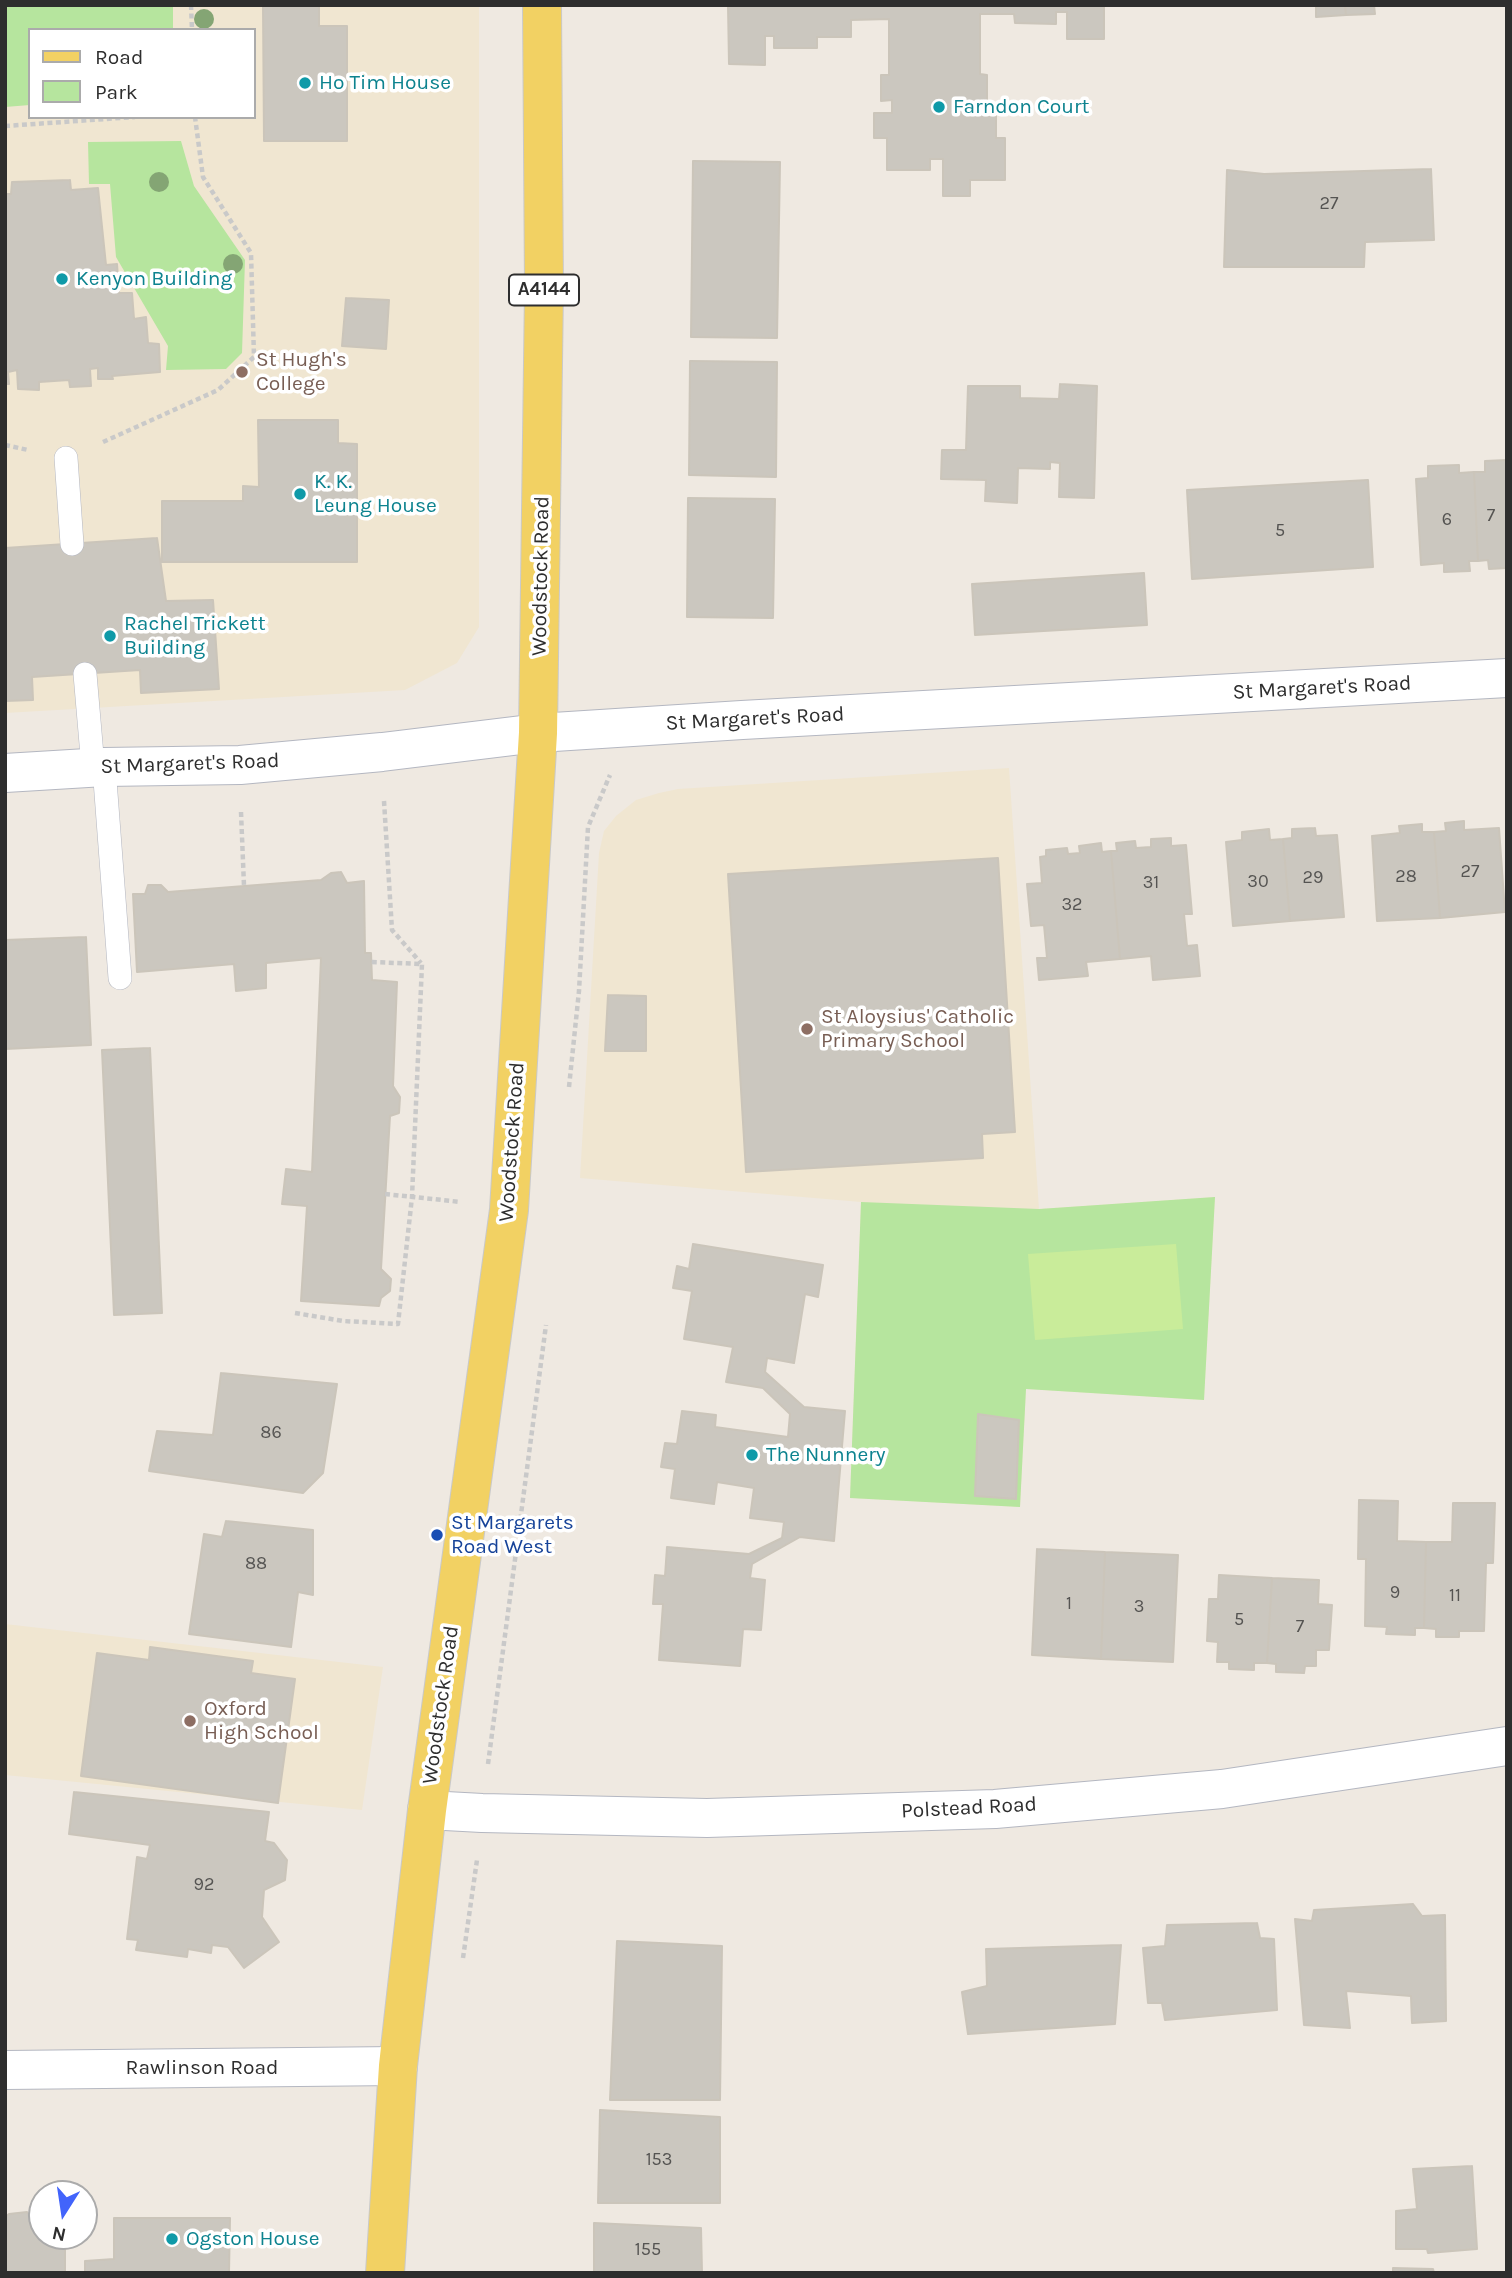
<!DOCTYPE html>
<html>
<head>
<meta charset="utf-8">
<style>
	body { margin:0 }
	#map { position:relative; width:1512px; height:2278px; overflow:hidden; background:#efe9e1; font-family:Karla,sans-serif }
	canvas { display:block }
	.frame { position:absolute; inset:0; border:7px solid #2e2e2e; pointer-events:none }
	.legend { position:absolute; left:28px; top:28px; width:228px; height:91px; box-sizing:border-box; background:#fff; border:2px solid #ababab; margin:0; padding:9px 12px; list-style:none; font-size:21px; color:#2e2e2e }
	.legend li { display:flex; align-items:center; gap:14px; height:35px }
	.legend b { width:35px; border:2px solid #ababab }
	.north { position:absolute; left:28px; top:2180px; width:70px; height:70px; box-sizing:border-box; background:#fff; border:2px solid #ababab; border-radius:50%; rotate:192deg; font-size:19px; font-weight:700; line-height:28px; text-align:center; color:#2e2e2e }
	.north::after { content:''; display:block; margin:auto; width:24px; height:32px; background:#4264fb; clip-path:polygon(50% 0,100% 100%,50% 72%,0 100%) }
</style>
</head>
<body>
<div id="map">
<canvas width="1512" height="2278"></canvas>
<div class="frame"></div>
<ul class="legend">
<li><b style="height:9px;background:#f2d163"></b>Road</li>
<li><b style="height:19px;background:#b6e59e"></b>Park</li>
</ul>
<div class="north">N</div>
</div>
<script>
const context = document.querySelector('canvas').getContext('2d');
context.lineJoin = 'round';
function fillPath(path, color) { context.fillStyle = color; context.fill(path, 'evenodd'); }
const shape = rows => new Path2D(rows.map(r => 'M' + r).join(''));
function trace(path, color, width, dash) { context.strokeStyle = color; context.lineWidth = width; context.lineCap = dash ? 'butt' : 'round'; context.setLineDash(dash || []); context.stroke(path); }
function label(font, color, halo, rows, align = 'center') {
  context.font = font + ' Karla,sans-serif'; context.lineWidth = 7; context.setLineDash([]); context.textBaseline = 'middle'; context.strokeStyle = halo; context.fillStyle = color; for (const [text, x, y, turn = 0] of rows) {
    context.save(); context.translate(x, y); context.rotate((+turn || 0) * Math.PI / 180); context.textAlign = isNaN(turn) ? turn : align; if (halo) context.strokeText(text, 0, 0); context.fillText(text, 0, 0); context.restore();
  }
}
fillPath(shape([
	[5,5,479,5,479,627,457,663,405,690,5,713],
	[30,30,254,30,254,117,30,117],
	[1009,768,1039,1209,1215,1197,1204,1400,1026,1389,1020,1507,850,1498,861,1202,580,1178,599,853,604,831,616,816,636,800,659,793,678,789],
	[5,1624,383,1667,362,1810,5,1775]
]), '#f0e6d1');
fillPath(shape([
	[5,5,173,5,173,30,30,30,30,105,5,107],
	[181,141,194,186,245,260,242,353,226,369,166,370,168,346,116,257,110,184,89,184,88,142],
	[1215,1197,1204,1400,1026,1389,1020,1507,850,1498,861,1202,1039,1209]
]), '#b6e59e');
fillPath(shape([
	[1176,1244,1183,1329,1035,1340,1028,1254]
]), '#c9ec9a');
const building = shape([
	[263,5,319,5,319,26,347,26,347,141,264,141,263,5],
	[728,5,1104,5,1104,39,1067,39,1067,12,1056,12,1056,24,1015,23,1014,14,980,14,980,74,987,75,987,114,996,114,996,138,1005,138,1005,180,970,180,970,196,943,196,943,159,930,159,930,170,887,170,887,138,874,138,874,113,892,113,892,100,881,101,881,75,889,75,889,19,851,20,851,37,817,37,817,48,774,48,774,36,765,36,765,65,729,64,728,5],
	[1316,5,1345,5,1346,15,1316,17,1316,5],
	[1345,5,1374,5,1375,14,1346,15,1345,5],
	[693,161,780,162,777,338,691,337,693,161],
	[1431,169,1434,240,1365,242,1364,267,1224,267,1227,170,1264,174,1431,169],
	[70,180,71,190,98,188,106,265,117,264,119,293,132,293,134,319,146,317,148,343,159,344,160,372,112,376,113,379,98,379,98,368,90,369,91,386,70,387,69,380,39,382,39,390,18,389,17,370,8,372,9,384,5,384,5,194,11,194,12,182,70,180],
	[346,298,389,300,386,349,342,346,346,298],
	[690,361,777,362,776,477,689,475,690,361],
	[1060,384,1097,386,1094,498,1059,497,1060,463,1050,462,1050,469,1018,468,1017,503,985,501,986,480,941,479,942,450,966,450,968,386,1020,386,1020,398,1059,399,1060,384],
	[258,420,338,420,338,443,357,444,357,562,162,562,162,501,243,501,243,486,259,487,258,420],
	[1507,460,1507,568,1489,569,1488,560,1478,561,1474,472,1485,472,1485,461,1507,460],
	[1459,465,1459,473,1474,472,1478,561,1469,561,1470,571,1444,572,1444,563,1421,565,1416,479,1428,478,1428,466,1459,465],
	[1368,480,1373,567,1192,579,1187,490,1368,480],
	[688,498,775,499,773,618,687,617,688,498],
	[157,538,166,601,213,600,219,689,141,693,140,670,32,677,33,700,5,701,5,548,157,538],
	[1144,573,1147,625,975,635,972,584,1144,573],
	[1464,821,1464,830,1499,828,1505,912,1440,918,1434,832,1446,831,1445,823,1464,821],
	[1422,824,1422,832,1434,832,1440,918,1377,921,1372,836,1400,833,1399,826,1422,824],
	[1315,828,1316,836,1337,835,1344,917,1290,921,1283,839,1292,838,1292,829,1315,828],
	[1269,829,1270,840,1283,839,1290,921,1233,926,1226,842,1242,840,1242,832,1269,829],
	[1171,838,1171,846,1186,845,1192,914,1184,914,1187,946,1197,945,1200,976,1153,980,1151,956,1120,959,1111,851,1117,851,1116,843,1135,841,1136,848,1151,847,1151,839,1171,838],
	[1101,843,1102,852,1111,851,1120,959,1086,962,1088,976,1039,980,1037,958,1047,958,1044,925,1031,926,1027,884,1042,883,1040,857,1046,856,1046,850,1067,848,1068,854,1080,853,1079,846,1101,843],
	[998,858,1015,1132,982,1134,983,1158,746,1172,728,874,998,858],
	[341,872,347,883,364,881,365,953,371,953,372,980,397,982,393,1086,400,1097,399,1113,390,1116,381,1269,391,1279,390,1291,381,1298,379,1306,301,1301,307,1206,282,1204,286,1169,312,1172,321,958,266,963,266,988,236,991,234,964,137,972,133,894,145,894,148,885,161,885,168,892,321,880,331,873,341,872],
	[86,937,91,1045,5,1049,5,940,86,937],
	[608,995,646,996,646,1051,605,1051,608,995],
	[150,1048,162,1313,114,1315,102,1050,150,1048],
	[693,1244,823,1265,818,1297,805,1294,794,1363,767,1358,765,1372,804,1407,845,1411,834,1541,800,1537,752,1564,750,1578,765,1580,761,1630,743,1629,740,1666,659,1660,663,1604,653,1604,654,1590,655,1575,665,1576,667,1547,749,1554,782,1538,784,1522,750,1518,754,1488,717,1482,714,1504,671,1498,675,1469,661,1467,665,1443,677,1444,682,1411,716,1415,715,1427,788,1437,790,1414,763,1388,726,1382,733,1347,684,1339,692,1291,673,1288,677,1266,689,1269,693,1244],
	[221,1373,337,1384,323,1473,303,1493,149,1471,157,1431,213,1435,221,1373],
	[978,1414,1019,1420,1016,1499,975,1496,978,1414],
	[1359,1500,1398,1501,1397,1541,1426,1542,1424,1628,1415,1628,1415,1635,1386,1634,1387,1627,1365,1626,1366,1559,1358,1559,1359,1500],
	[1453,1503,1495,1503,1493,1563,1486,1563,1484,1631,1459,1631,1459,1637,1436,1637,1436,1629,1424,1628,1426,1542,1452,1542,1453,1503],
	[226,1521,313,1530,313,1595,298,1592,291,1647,189,1634,204,1534,222,1537,226,1521],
	[1037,1549,1105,1552,1101,1659,1032,1655,1037,1549],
	[1105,1552,1178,1555,1173,1662,1101,1659,1105,1552],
	[1219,1575,1272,1578,1267,1663,1254,1663,1254,1670,1229,1669,1229,1662,1217,1662,1218,1642,1207,1641,1209,1599,1218,1599,1219,1575],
	[1272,1578,1319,1580,1318,1604,1332,1605,1329,1650,1316,1650,1316,1666,1305,1666,1304,1673,1276,1672,1276,1664,1267,1663,1272,1578],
	[150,1647,253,1661,251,1673,295,1679,278,1803,81,1776,97,1653,149,1660,150,1647],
	[74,1792,269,1812,265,1841,274,1843,287,1860,285,1880,264,1890,262,1917,279,1942,244,1968,228,1947,212,1945,211,1953,188,1949,187,1957,136,1950,138,1940,127,1939,137,1857,147,1859,150,1845,69,1834,74,1792],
	[1413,1904,1422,1916,1445,1915,1446,2021,1412,2023,1411,1996,1346,1991,1350,2028,1304,2025,1295,1919,1312,1921,1314,1910,1413,1904],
	[1257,1923,1260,1938,1274,1939,1277,2010,1165,2020,1162,2003,1148,2003,1143,1948,1165,1946,1167,1925,1257,1923],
	[617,1941,722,1946,720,2100,610,2100,617,1941],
	[1121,1945,1115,2024,968,2034,962,1992,987,1986,986,1949,1121,1945],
	[600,2110,720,2117,720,2203,598,2203,600,2110],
	[1472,2166,1477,2249,1428,2253,1427,2249,1396,2249,1396,2211,1417,2209,1413,2169,1472,2166],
	[27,2212,36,2224,42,2224,42,2236,65,2236,65,2273,5,2273,5,2217,9,2214,27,2212],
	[114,2218,230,2218,229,2273,85,2273,85,2261,114,2259,114,2218],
	[594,2223,701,2228,702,2273,594,2273,594,2223],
	[1393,2268,1433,2269,1434,2273,1393,2273,1393,2268]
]);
fillPath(building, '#cbc7bf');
trace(building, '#cbc5ba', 2);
const service = shape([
	[66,458,72,544],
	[85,674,93,767],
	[104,767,120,978]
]);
const minor = shape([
	[5,773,104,767,240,765,382,752,538,733],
	[427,1810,482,1813,707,1818,995,1809,1222,1789,1507,1746],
	[5,2070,398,2066]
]);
const tertiary = shape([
	[538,733,742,720,1507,678]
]);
const primary = shape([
	[385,2273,398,2066,427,1810,509,1210,538,733,544,289,542,5]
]);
trace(service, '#b4b7c1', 24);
trace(minor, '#b4b7c1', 40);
trace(tertiary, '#b4b7c1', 40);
trace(primary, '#c9c9c9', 40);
trace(shape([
	[191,5,192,30],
	[5,126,135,117],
	[103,442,218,390,254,357,251,253,203,177,195,117],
	[5,445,28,450],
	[384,801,392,930,421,963],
	[241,812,244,886],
	[569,1087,579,991,588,827,610,775],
	[385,1194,461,1202],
	[295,1313,343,1321,398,1324,412,1197,422,964,371,962],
	[488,1764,546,1325],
	[463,1958,477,1860]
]), '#c9c9c9', 4.5, [5, 3.5]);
trace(service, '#fff', 23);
trace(minor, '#fff', 38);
trace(tertiary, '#fff', 38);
trace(primary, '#f2d163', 38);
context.fillStyle = '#84a574';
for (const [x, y] of [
	[204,19],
	[159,182],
	[233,264]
]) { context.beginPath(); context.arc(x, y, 10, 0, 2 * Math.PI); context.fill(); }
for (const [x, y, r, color] of [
	[305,83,7,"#0f9aa8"],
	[939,107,7,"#0f9aa8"],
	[62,279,7,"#0f9aa8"],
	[242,372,7,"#8d6e63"],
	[300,494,7,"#0f9aa8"],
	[110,636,7,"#0f9aa8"],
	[807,1029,7,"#8d6e63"],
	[752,1455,7,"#0f9aa8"],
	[437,1535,7,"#1a4fb4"],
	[190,1721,7,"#8d6e63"],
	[172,2239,7,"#0f9aa8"]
]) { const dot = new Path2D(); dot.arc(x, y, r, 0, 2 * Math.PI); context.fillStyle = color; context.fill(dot); trace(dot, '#fff', 2.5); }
label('18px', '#555452', null, [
	["27",1329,204],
	["7",1491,516],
	["6",1447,520],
	["5",1280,531],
	["27",1470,872],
	["28",1406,877],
	["29",1313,878],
	["30",1258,882],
	["31",1151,883],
	["32",1072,905],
	["86",271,1433],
	["88",256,1564],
	["9",1395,1593],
	["11",1455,1596],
	["1",1069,1604],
	["3",1139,1607],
	["5",1239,1620],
	["7",1300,1627],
	["92",204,1885],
	["153",659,2160],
	["155",648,2250]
]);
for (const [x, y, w] of [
	[544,290,70]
]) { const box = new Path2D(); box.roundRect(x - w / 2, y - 15.5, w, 31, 5); context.fillStyle = '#fff'; context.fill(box); trace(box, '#2e2e2e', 2); }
label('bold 19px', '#2e2e2e', null, [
	["A4144",544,290]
]);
label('21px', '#0d838f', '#fff', [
	["Ho Tim House",319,83],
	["Farndon Court",953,107],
	["Kenyon Building",76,279],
	["K. K.",314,482],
	["Leung House",314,506],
	["Rachel Trickett",124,624],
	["Building",124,648],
	["The Nunnery",766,1455],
	["Ogston House",186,2239]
], 'left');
label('21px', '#785e54', '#fff', [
	["St Hugh's",256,360],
	["College",256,384],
	["St Aloysius' Catholic",821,1017],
	["Primary School",821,1041],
	["Oxford",204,1709],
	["High School",204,1733]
], 'left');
label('21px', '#2e2e2e', '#fff', [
	["Woodstock Road",541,576,-89],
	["St Margaret's Road",1322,688,-3],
	["St Margaret's Road",755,719,-3],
	["St Margaret's Road",190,764,-2],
	["Woodstock Road",512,1142,-86],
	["Woodstock Road",441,1705,-82],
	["Polstead Road",969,1808,-3],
	["Rawlinson Road",202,2068]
]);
label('21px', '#164399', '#fff', [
	["St Margarets",451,1523],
	["Road West",451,1547]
], 'left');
</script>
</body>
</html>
